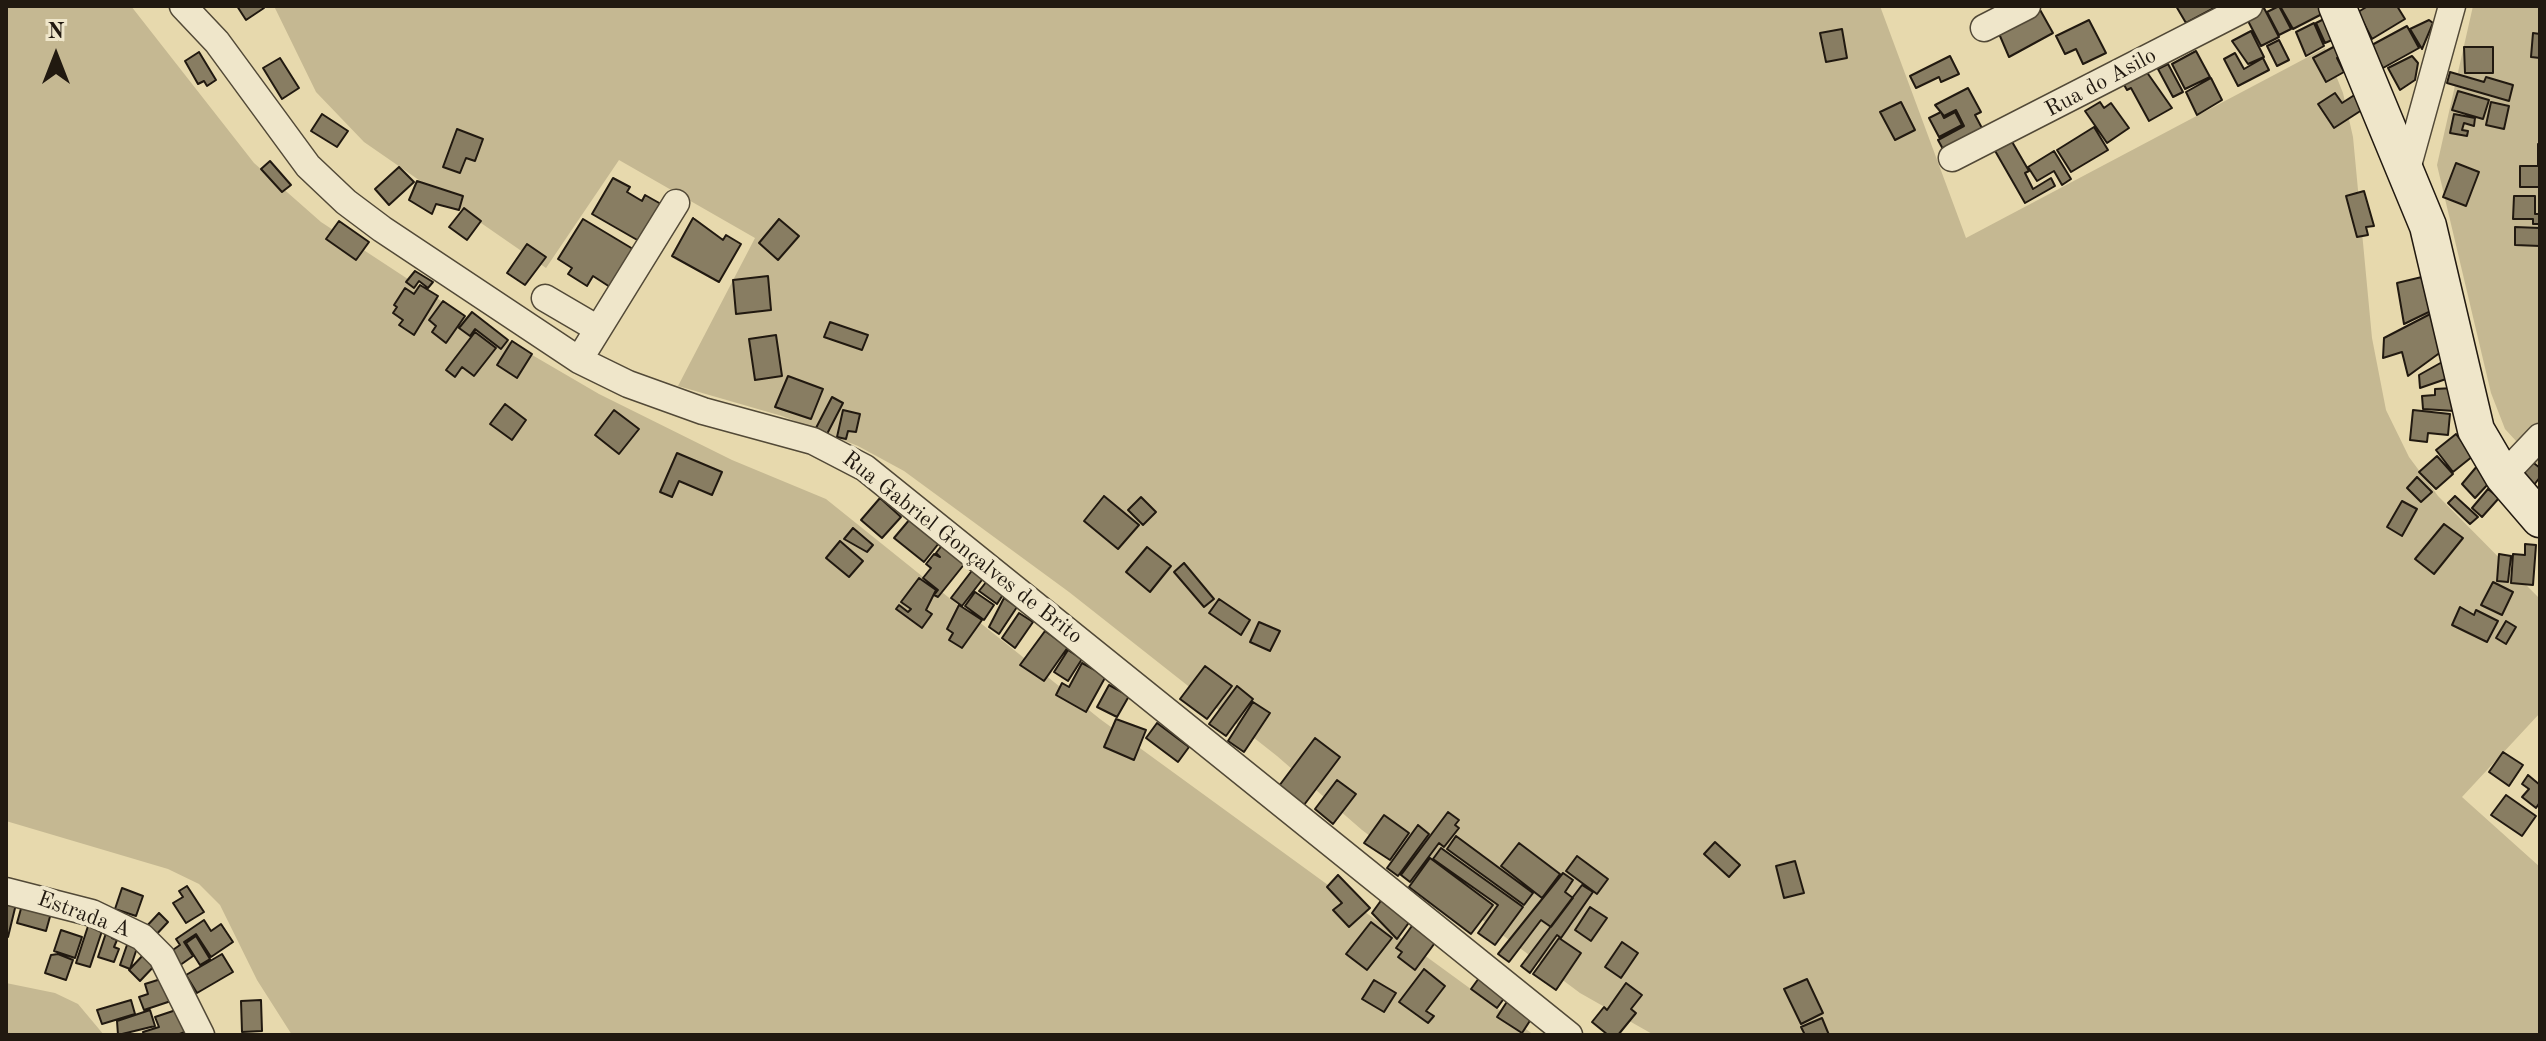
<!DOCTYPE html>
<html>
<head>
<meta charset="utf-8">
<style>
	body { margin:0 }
	#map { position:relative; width:2546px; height:1041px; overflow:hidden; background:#e7d9ad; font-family:"Old Standard TT",serif }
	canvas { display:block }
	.frame { position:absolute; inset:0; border:8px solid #211910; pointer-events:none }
	.north { position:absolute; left:16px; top:16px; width:80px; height:80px; -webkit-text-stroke:6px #efe6ca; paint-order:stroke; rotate:0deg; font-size:22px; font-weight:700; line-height:32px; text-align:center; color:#211910 }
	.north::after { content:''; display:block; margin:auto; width:28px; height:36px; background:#211910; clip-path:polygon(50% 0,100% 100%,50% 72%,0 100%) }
</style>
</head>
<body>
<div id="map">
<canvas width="2546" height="1041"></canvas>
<div class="frame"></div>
<div class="north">N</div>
</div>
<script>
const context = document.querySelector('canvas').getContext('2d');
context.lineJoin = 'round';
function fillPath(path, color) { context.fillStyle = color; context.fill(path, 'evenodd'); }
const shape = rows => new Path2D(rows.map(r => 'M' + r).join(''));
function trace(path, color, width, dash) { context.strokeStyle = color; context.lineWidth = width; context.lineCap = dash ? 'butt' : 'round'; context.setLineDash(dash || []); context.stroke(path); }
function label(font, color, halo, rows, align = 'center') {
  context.font = font + ' "Old Standard TT",serif'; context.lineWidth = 8; context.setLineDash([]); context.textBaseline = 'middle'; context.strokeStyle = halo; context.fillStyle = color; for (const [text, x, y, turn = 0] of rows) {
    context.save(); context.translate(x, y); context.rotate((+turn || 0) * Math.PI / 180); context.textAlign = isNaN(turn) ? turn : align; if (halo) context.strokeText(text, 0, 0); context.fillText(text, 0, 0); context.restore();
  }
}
fillPath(shape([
	[6,6,131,6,254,163,321,222,455,310,599,394,732,460,826,499,1100,719,1534,1035,292,1035,257,980,220,905,199,884,168,869,6,821],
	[274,6,1880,6,1966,238,2325,48,2343,93,2353,137,2372,338,2386,410,2409,457,2438,496,2540,599,2540,713,2462,797,2540,867,2540,1035,1654,1035,1580,993,1362,830,1277,756,1069,592,904,471,858,446,782,416,678,386,755,238,619,160,546,268,364,142,316,92],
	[2473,6,2540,6,2540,467,2505,429,2491,393,2437,165],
	[6,983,55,993,78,1004,104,1035,6,1035]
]), '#c5b892');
const building = shape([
	[237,6,263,6,264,8,246,20,237,6],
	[2176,6,2218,6,2186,23,2176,6],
	[2279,6,2291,29,2279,35,2267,12,2279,6],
	[2280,6,2323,6,2326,12,2293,29,2280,6],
	[2368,6,2397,6,2405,19,2372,39,2358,12,2368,6],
	[2039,8,2053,33,2009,57,1997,29,2039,8],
	[2264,8,2279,37,2261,46,2246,17,2264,8],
	[2330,16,2339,37,2325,43,2316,23,2330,16],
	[2089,20,2106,53,2083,64,2076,49,2065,54,2056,36,2089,20],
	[2429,20,2433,23,2422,49,2410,29,2429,20],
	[2314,23,2324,46,2306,56,2296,32,2314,23],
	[2407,26,2419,48,2383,68,2370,46,2407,26],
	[1842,29,1847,58,1826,62,1820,33,1842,29],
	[2251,31,2264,57,2248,64,2232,41,2251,31],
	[2533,33,2540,34,2540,58,2531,57,2533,33],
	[2279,40,2289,60,2277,66,2267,46,2279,40],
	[2339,44,2345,54,2337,58,2344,72,2326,82,2313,58,2339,44],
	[2464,47,2493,47,2493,73,2465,73,2464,47],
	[2196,51,2210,77,2185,89,2172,64,2196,51],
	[199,52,216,80,207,86,204,81,198,84,185,61,199,52],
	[2235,53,2244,69,2263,58,2269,70,2238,86,2224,59,2235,53],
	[1950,56,1959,74,1941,82,1939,77,1916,88,1910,76,1950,56],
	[2412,56,2418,63,2415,80,2400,90,2388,68,2412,56],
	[280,58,299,88,282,99,263,68,280,58],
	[2168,64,2183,92,2173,97,2158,69,2168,64],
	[2146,71,2172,108,2149,121,2131,88,2127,90,2123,83,2146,71],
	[2450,72,2484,82,2486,77,2513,85,2509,101,2447,83,2450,72],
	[2211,78,2222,100,2197,115,2186,92,2211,78],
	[1968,88,1981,112,1975,115,1983,130,1944,151,1938,140,1964,126,1956,110,1944,116,1935,105,1968,88],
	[2458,91,2489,100,2483,119,2452,110,2458,91],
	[2335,93,2342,103,2356,94,2365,108,2334,128,2318,104,2335,93],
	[1901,102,1915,130,1895,140,1880,112,1901,102],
	[2100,102,2104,108,2111,103,2129,128,2107,143,2085,111,2100,102],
	[2491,102,2509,106,2504,129,2486,125,2491,102],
	[1941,112,1944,118,1955,112,1962,125,1939,137,1929,118,1941,112],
	[322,114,348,131,337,147,311,131,322,114],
	[2454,114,2475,118,2474,126,2464,123,2462,130,2468,131,2467,136,2450,133,2454,114],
	[2094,127,2108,150,2071,172,2057,150,2094,127],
	[457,129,483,139,475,161,466,158,460,173,443,167,457,129],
	[2011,140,2029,171,2025,173,2033,189,2051,178,2055,186,2025,203,1994,149,2011,140],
	[2538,144,2540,187,2520,187,2520,166,2538,166,2538,144],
	[2054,151,2071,179,2062,185,2054,171,2037,181,2028,167,2054,151],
	[270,161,291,185,282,192,261,169,270,161],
	[2456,163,2479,172,2466,206,2443,197,2456,163],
	[399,167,414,182,389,205,375,189,399,167],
	[613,178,630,187,627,192,642,201,645,195,661,204,639,241,592,214,613,178],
	[417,181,463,196,459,210,436,204,432,214,409,200,417,181],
	[2364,191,2374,226,2366,227,2368,235,2357,237,2346,196,2364,191],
	[2514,196,2535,196,2535,214,2540,214,2540,224,2533,224,2533,219,2513,219,2514,196],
	[464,208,481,221,467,240,449,227,464,208],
	[693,218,723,240,726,235,741,244,719,282,672,256,693,218],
	[583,219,633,249,610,287,593,276,587,286,568,274,572,268,558,259,583,219],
	[779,219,799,236,778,260,759,243,779,219],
	[339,221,369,242,356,260,326,239,339,221],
	[2515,227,2540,228,2540,246,2515,245,2515,227],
	[527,244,546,257,525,285,507,273,527,244],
	[415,271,433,282,428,288,419,281,414,288,406,282,415,271],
	[768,276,771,310,736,314,733,280,768,276],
	[2426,276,2433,310,2404,324,2397,283,2426,276],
	[420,285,438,296,414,335,399,325,403,320,393,313,397,307,394,305,405,288,414,294,420,285],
	[443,301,465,316,446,343,432,332,436,326,429,320,443,301],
	[2436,311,2445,349,2408,376,2402,352,2383,358,2384,338,2436,311],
	[472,312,508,340,501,349,475,329,470,336,459,328,472,312],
	[830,322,868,335,862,350,824,337,830,322],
	[475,332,496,348,474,376,462,367,455,377,446,370,475,332],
	[776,335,782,376,755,380,749,339,776,335],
	[512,341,532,354,517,378,497,365,512,341],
	[2444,361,2446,379,2420,388,2419,375,2444,361],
	[788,376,823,389,811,419,775,407,788,376],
	[2453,388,2455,411,2423,409,2422,396,2435,395,2435,389,2453,388],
	[832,397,843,403,827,434,816,428,832,397],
	[505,404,526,420,512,440,490,424,505,404],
	[614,410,639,429,619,454,595,435,614,410],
	[843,410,860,414,856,432,848,431,846,439,837,437,843,410],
	[2413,410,2450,414,2448,435,2428,433,2427,442,2410,440,2413,410],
	[2456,434,2473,456,2453,472,2436,450,2456,434],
	[677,453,722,472,712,495,679,481,672,497,660,492,677,453],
	[2437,456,2453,474,2436,489,2419,472,2437,456],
	[2530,460,2540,468,2540,477,2534,485,2519,473,2530,460],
	[2478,465,2490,482,2475,498,2462,484,2478,465],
	[2417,477,2432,492,2421,502,2407,488,2417,477],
	[2488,489,2499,498,2482,517,2472,508,2488,489],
	[1104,496,1139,525,1118,549,1084,521,1104,496],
	[2455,496,2478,517,2470,524,2448,503,2455,496],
	[1141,497,1156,512,1143,525,1128,510,1141,497],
	[880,498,901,517,882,538,861,520,880,498],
	[2402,501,2417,509,2402,536,2387,527,2402,501],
	[910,519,939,543,924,562,894,538,910,519],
	[2444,524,2463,538,2434,574,2415,559,2444,524],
	[853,528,873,545,867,552,844,539,853,528],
	[840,541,863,561,849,577,826,558,840,541],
	[943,544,966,562,938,597,934,595,938,590,923,578,931,568,926,564,934,554,940,557,936,553,943,544],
	[2525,544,2536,545,2533,585,2511,583,2513,554,2525,555,2525,544],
	[1147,547,1171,566,1150,592,1126,572,1147,547],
	[2499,554,2511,556,2508,582,2497,581,2499,554],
	[1184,563,1214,599,1204,607,1174,572,1184,563],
	[974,568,985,576,962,606,951,598,974,568],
	[919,578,936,590,926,610,932,614,922,628,896,609,899,605,908,612,911,609,901,602,919,578],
	[987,581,1004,593,997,604,979,591,987,581],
	[2493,582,2513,592,2502,615,2481,605,2493,582],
	[975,592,994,605,984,620,965,606,975,592],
	[1004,598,1017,607,999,634,989,627,1004,598],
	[1219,599,1250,620,1241,635,1209,613,1219,599],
	[959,605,982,620,962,648,949,640,953,633,947,629,959,605],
	[2460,607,2474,615,2476,610,2498,621,2487,642,2452,625,2460,607],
	[1019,613,1033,622,1015,648,1002,638,1019,613],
	[2506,621,2516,627,2506,644,2496,638,2506,621],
	[1259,622,1280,631,1270,651,1250,642,1259,622],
	[1045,631,1068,647,1044,681,1020,665,1045,631],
	[1068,650,1082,659,1068,681,1054,672,1068,650],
	[1082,663,1106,676,1086,712,1056,695,1062,683,1069,687,1082,663],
	[1205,666,1232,686,1207,719,1180,699,1205,666],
	[1109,685,1129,696,1117,717,1097,707,1109,685],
	[1237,686,1253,699,1226,736,1209,724,1237,686],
	[1253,702,1270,713,1244,752,1228,741,1253,702],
	[1116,719,1146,730,1134,760,1104,747,1116,719],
	[1157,723,1189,747,1178,762,1146,738,1157,723],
	[1315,738,1340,757,1304,805,1279,786,1315,738],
	[2503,752,2523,765,2509,786,2489,772,2503,752],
	[2528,775,2540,785,2540,802,2536,808,2522,797,2529,789,2522,784,2528,775],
	[1337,780,1356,794,1333,824,1315,809,1337,780],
	[2506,795,2536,816,2522,836,2491,815,2506,795],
	[1448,812,1459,820,1455,825,1459,828,1444,847,1439,843,1410,882,1401,875,1448,812],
	[1384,815,1409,833,1390,860,1364,843,1384,815],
	[1418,825,1429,834,1398,876,1387,868,1418,825],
	[1456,836,1533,893,1524,905,1447,849,1456,836],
	[1715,842,1740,865,1729,877,1704,854,1715,842],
	[1519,843,1560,874,1542,898,1501,866,1519,843],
	[1441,848,1523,907,1495,945,1478,933,1498,905,1433,859,1441,848],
	[1577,856,1608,879,1597,894,1566,871,1577,856],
	[1430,858,1493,905,1471,934,1409,887,1430,858],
	[1795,861,1804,893,1784,898,1776,866,1795,861],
	[1563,873,1573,880,1565,892,1573,898,1551,927,1541,920,1509,962,1498,954,1563,873],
	[1338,875,1370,908,1349,927,1333,910,1342,903,1327,887,1338,875],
	[1582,885,1593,892,1561,938,1557,935,1530,973,1521,966,1582,885],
	[187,886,204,912,186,923,173,903,183,897,179,891,187,886],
	[122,888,143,896,136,916,115,909,122,888],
	[1385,895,1413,917,1397,939,1372,913,1385,895],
	[6,902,16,904,8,937,6,937,6,902],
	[22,905,51,913,46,931,17,923,22,905],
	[1590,907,1607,918,1591,941,1575,930,1590,907],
	[159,913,168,922,154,937,145,928,159,913],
	[90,920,104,925,90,967,76,963,90,920],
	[204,920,211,931,221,924,233,942,211,957,196,934,184,942,193,956,176,968,167,954,180,945,176,939,204,920],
	[1371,922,1392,938,1367,970,1346,954,1371,922],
	[1414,923,1437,940,1415,970,1398,957,1402,952,1396,948,1414,923],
	[108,927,115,930,112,938,117,940,114,947,119,949,114,962,98,957,108,927],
	[61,930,82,937,75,958,54,951,61,930],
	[196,936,210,959,200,965,186,943,196,936],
	[1559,938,1581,953,1556,990,1533,974,1559,938],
	[128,942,138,945,130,969,120,965,128,942],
	[1622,942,1638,953,1621,978,1605,967,1622,942],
	[145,953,157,963,140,981,129,970,145,953],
	[58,954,73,960,66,980,45,973,51,955,58,954],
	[222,954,233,972,197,993,186,975,222,954],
	[1424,969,1445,986,1426,1011,1434,1016,1428,1023,1399,1002,1424,969],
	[164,978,171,1001,144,1010,139,997,148,994,145,984,164,978],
	[1479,978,1508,993,1497,1008,1471,989,1479,978],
	[1807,979,1823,1013,1801,1024,1784,989,1807,979],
	[1374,980,1396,993,1384,1012,1362,999,1374,980],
	[1626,983,1642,995,1631,1009,1636,1013,1618,1035,1608,1035,1592,1022,1604,1007,1607,1010,1626,983],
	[1510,997,1535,1013,1522,1033,1497,1017,1510,997],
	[131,1000,135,1014,102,1024,97,1010,131,1000],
	[261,1000,262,1031,242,1032,241,1001,261,1000],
	[182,1008,190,1030,177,1035,144,1035,143,1032,159,1027,155,1017,182,1008],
	[150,1010,155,1026,118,1035,117,1021,150,1010],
	[1822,1018,1829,1035,1805,1035,1801,1027,1822,1018]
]);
fillPath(building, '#887d62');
trace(building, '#211910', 2);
const street = shape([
	[183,6,217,42,308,166,346,202,382,229,579,360,628,384,703,411,813,441,865,468,1569,1035],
	[1984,28,2027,6],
	[1952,158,2249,6],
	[2407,169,2452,6],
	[545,298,598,329],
	[579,360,676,203],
	[2503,476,2540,437],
	[6,891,92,913,142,937,162,957,201,1035]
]);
const secondary = shape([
	[2337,6,2428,226,2476,430,2503,476,2540,519]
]);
trace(street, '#524937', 29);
trace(secondary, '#211910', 39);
trace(street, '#efe6ca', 26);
trace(secondary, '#efe6ca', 36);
label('22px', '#211910', '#efe6ca', [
	["Rua do Asilo",2101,83,-28],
	["Rua Gabriel Gonçalves de Brito",962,548,38],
	["Estrada A",84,915,20]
]);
</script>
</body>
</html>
